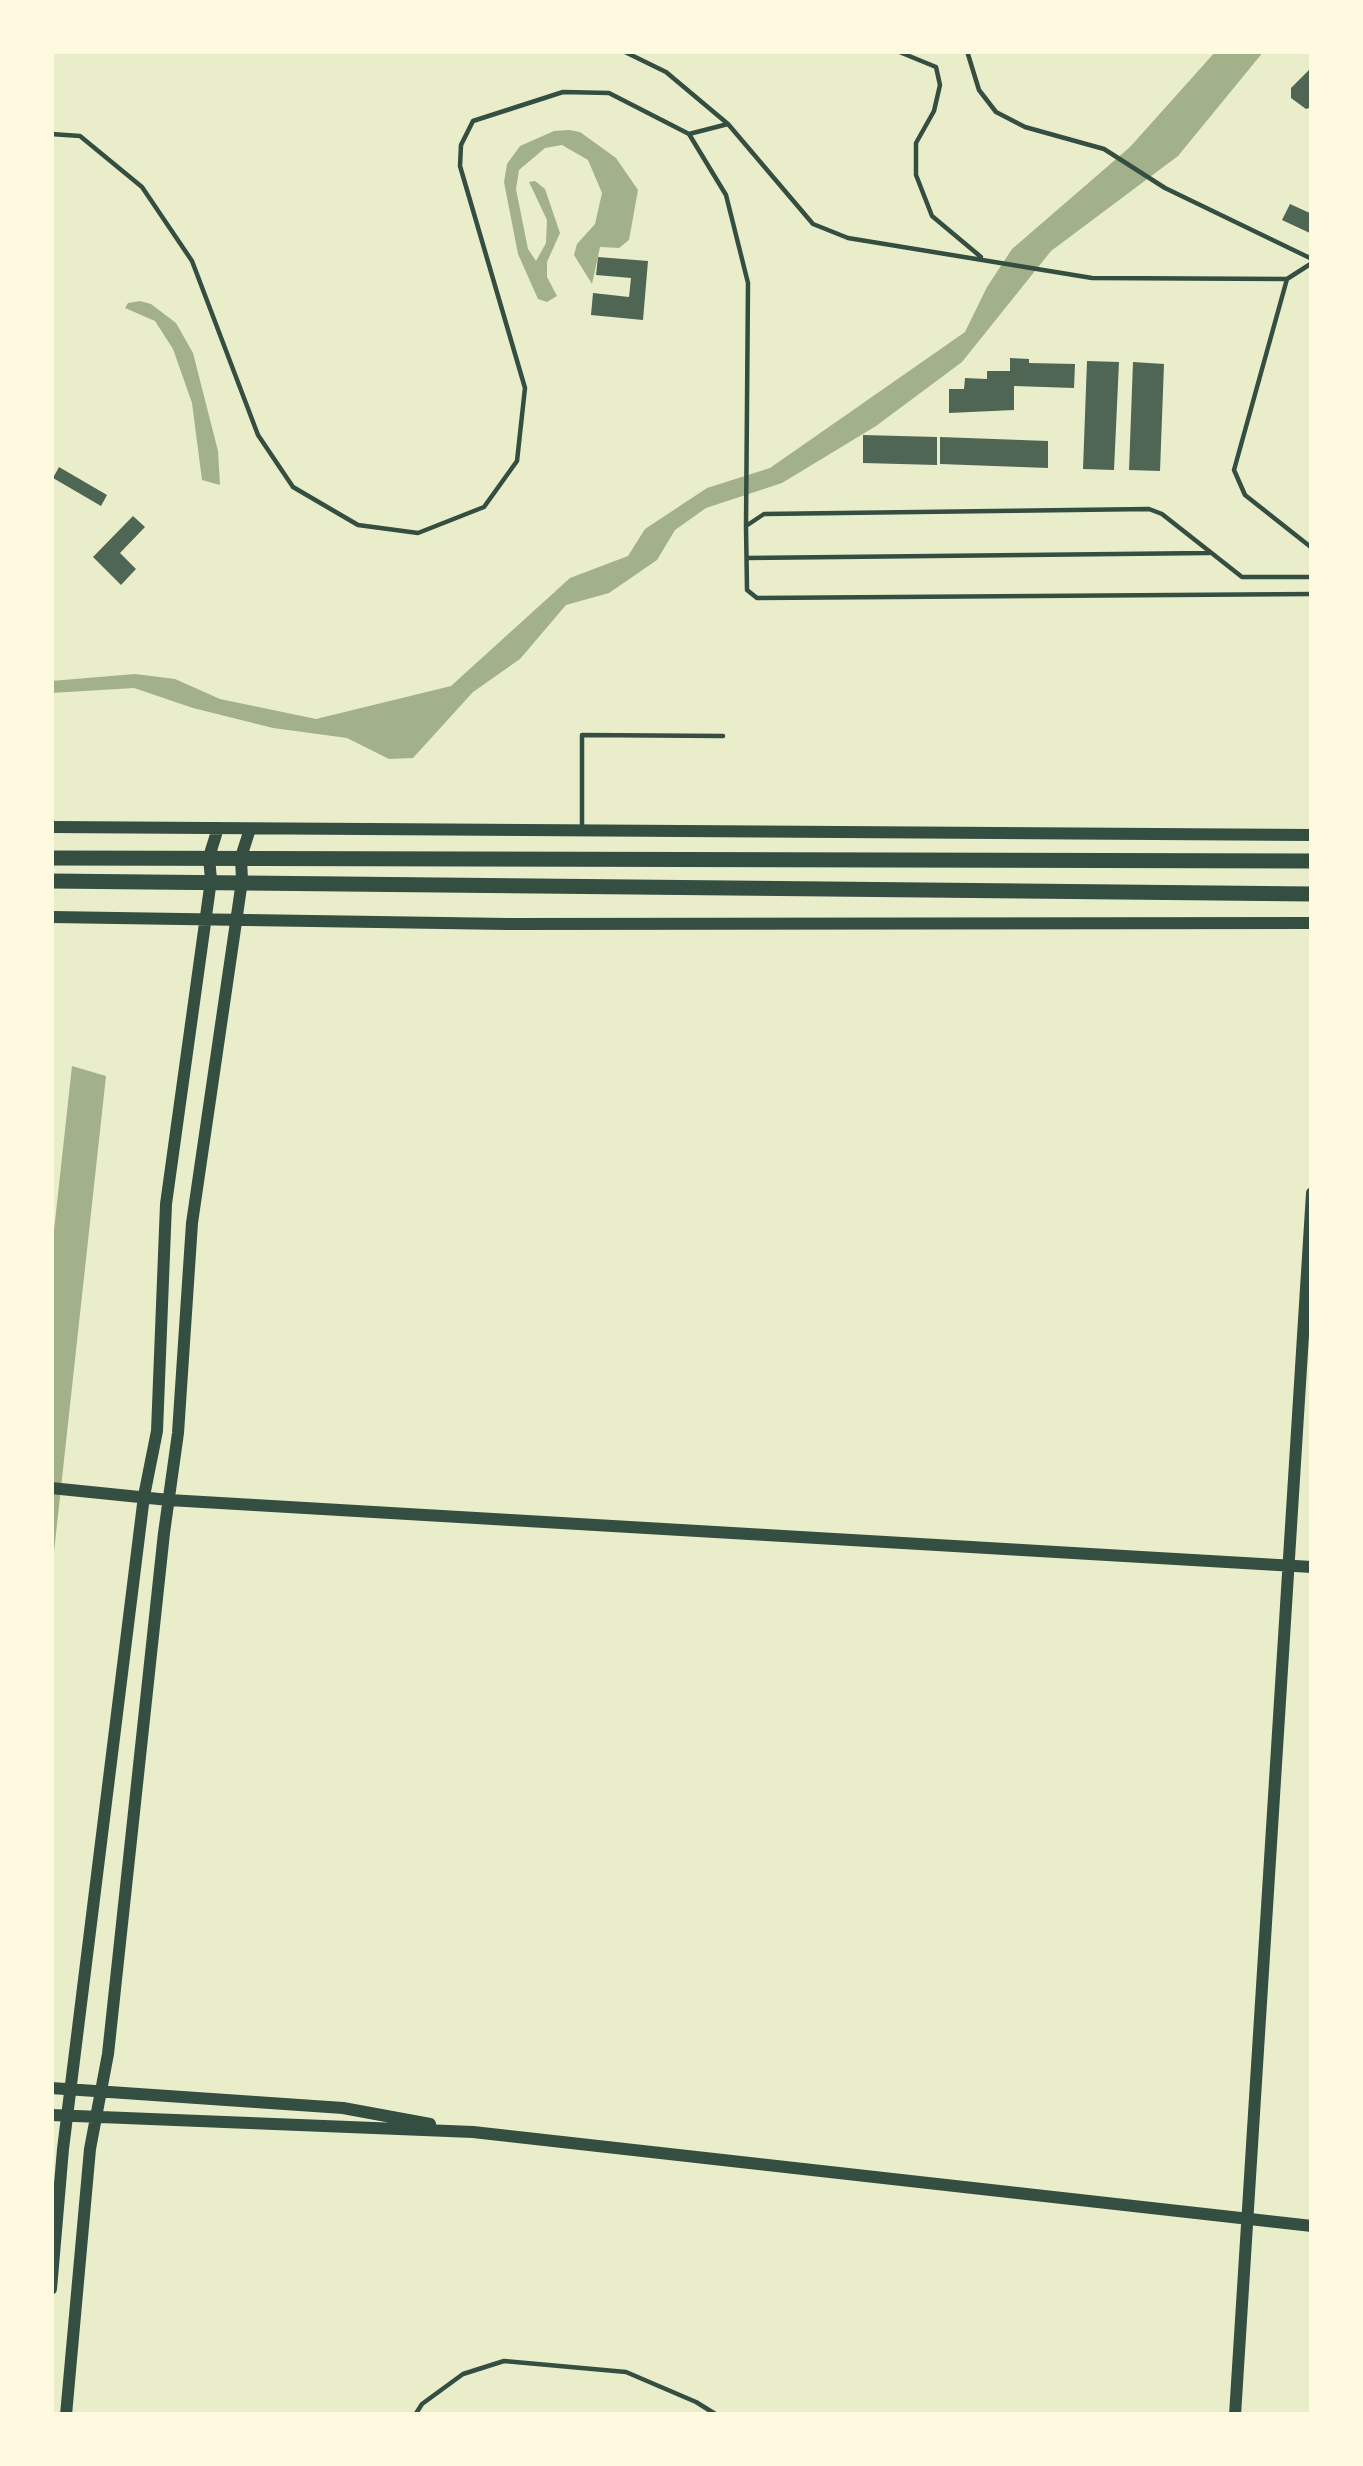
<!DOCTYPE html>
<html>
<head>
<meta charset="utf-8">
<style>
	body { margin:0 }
	#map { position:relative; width:1363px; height:2466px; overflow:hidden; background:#e9edc9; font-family:Raleway,sans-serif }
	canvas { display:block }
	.frame { position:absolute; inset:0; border:54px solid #fefae0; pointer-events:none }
</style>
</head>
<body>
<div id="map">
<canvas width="1363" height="2466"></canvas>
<div class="frame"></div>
</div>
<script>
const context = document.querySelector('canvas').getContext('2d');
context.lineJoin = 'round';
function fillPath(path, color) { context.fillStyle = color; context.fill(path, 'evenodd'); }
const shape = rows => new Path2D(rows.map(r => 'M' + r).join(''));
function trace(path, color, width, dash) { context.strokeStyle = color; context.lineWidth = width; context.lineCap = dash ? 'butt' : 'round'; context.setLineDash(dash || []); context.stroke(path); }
fillPath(shape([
	[1216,51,1264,51,1178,156,1051,251,962,362,876,426,782,483,706,508,675,530,657,560,609,593,566,605,520,659,473,692,413,758,389,759,347,738,273,728,193,708,134,688,51,693,51,681,135,674,175,679,220,699,316,719,451,686,570,578,628,556,645,529,707,488,770,468,965,332,987,287,1012,249,1130,147],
	[569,130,580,132,616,158,638,190,629,240,619,248,600,247,592,284,574,255,577,244,595,224,602,193,588,160,562,145,545,148,519,170,516,189,528,249,536,261,546,243,547,220,529,182,535,181,545,189,560,233,547,262,547,277,557,296,547,302,538,299,518,254,504,182,507,164,520,146,554,131],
	[140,301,151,304,176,323,193,353,218,451,220,485,202,480,192,403,173,349,155,321,125,308,128,303],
	[72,1066,106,1076,51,1579,51,1258]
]), '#a3b18a');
fillPath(shape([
	[1312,67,1312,107,1306,109,1291,98,1291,88],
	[1290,204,1312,214,1312,234,1282,220],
	[598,257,648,261,643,320,591,315,593,293,629,297,631,278,596,275],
	[1010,358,1029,359,1029,363,1075,364,1074,388,1014,386,1014,410,949,413,949,389,964,389,965,378,987,379,987,371,1010,371],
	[1087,361,1119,362,1114,470,1083,469],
	[1133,362,1164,364,1160,471,1129,470],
	[863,435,937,437,937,465,863,463],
	[940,437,1048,441,1048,468,940,464],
	[59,467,107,495,101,506,53,478],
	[133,516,145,527,120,553,136,569,121,585,93,557]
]), '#4f6655');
trace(shape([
	[623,51,666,72,728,124,813,224,848,238,1092,278,1287,279,1312,263],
	[897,51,936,67,940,85,934,111,916,143,916,175,932,216,981,257],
	[967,51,979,90,996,112,1025,127,1104,149,1165,188,1312,259],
	[51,134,80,136,142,187,192,261,258,435,293,487,358,525,418,533,484,507,517,461,525,388,460,166,461,145,473,121,563,92,609,93,689,134,726,195,748,283,746,526],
	[689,134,728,124],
	[1287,279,1234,470,1245,495,1312,548],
	[747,558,1209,553],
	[1312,577,1242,577,1162,514,1149,509,764,514,746,526,747,590,757,598,1312,594],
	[582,830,582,735,723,736],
	[415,2415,422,2404,463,2374,504,2361,626,2372,696,2402,717,2415]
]), '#344e41', 4.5);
trace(shape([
	[51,827,1312,835],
	[51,917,508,924,1312,923],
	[51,1488,169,1500,1312,1567],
	[51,2088,343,2108,430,2124],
	[51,2115,473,2132,1312,2226],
	[51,2289,63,2149,144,1496,157,1431,166,1204,211,880,209,857,218,828],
	[66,2415,90,2149,108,2054,164,1533,178,1433,192,1223,242,881,241,857,250,829],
	[1235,2415,1312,1193]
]), '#344e41', 12);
trace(shape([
	[51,858,1312,861],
	[51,881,1312,894]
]), '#344e41', 15);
</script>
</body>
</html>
